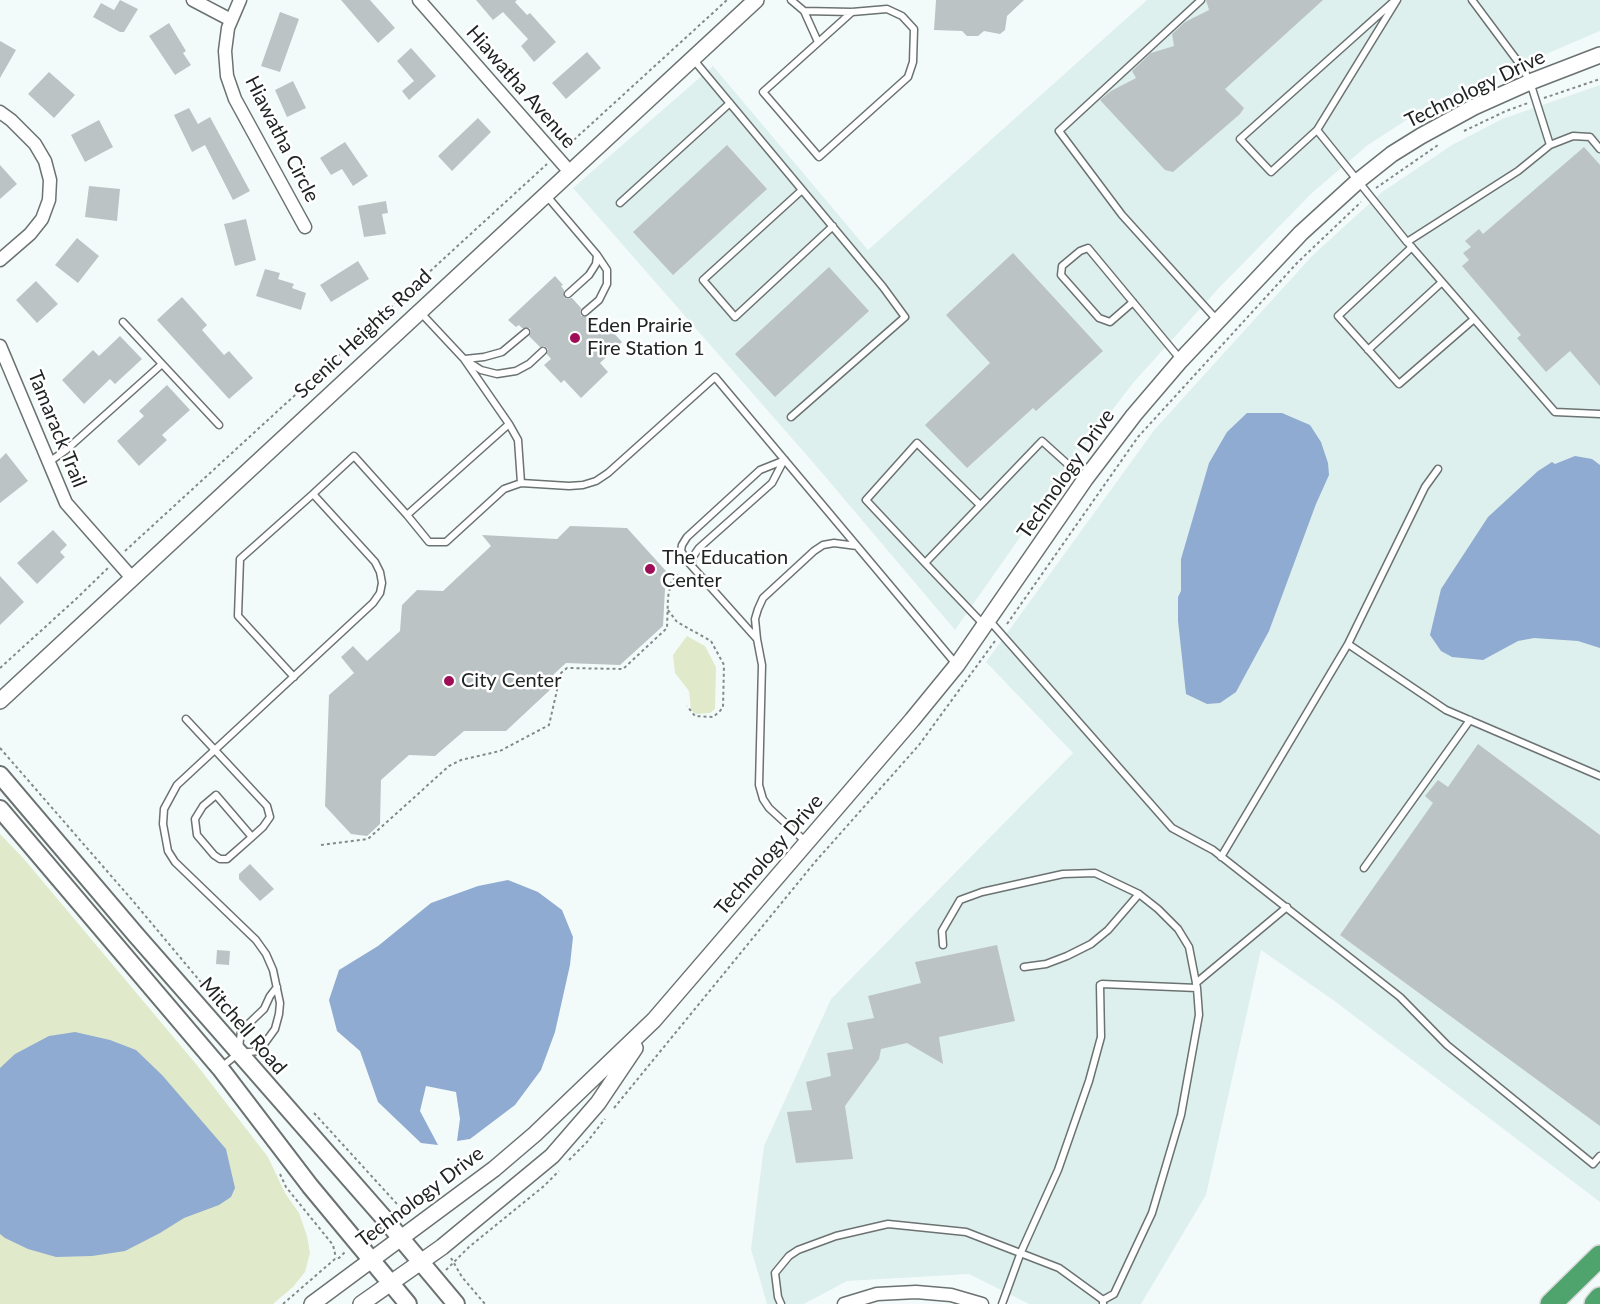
<!DOCTYPE html>
<html>
<head>
<meta charset="utf-8">
<style>
	body { margin:0 }
	canvas { display:block; background:#f3fbfa }
</style>
</head>
<body>
<canvas width="1600" height="1304"></canvas>
<script>
const context = document.querySelector('canvas').getContext('2d');
context.lineJoin = 'round';
function fillPath(path, color) { context.fillStyle = color; context.fill(path, 'evenodd'); }
const shape = rows => new Path2D(rows.map(r => 'M' + r).join(''));
function trace(path, color, width, dash) { context.strokeStyle = color; context.lineWidth = width; context.lineCap = dash ? 'butt' : 'round'; context.setLineDash(dash || []); context.stroke(path); }
function label(font, color, halo, rows, align = 'center') {
  context.font = font + ' Lato,sans-serif'; context.lineWidth = 5; context.setLineDash([]); context.textBaseline = 'middle'; context.strokeStyle = halo; context.fillStyle = color; for (const [text, x, y, turn = 0] of rows) {
    context.save(); context.translate(x, y); context.rotate((+turn || 0) * Math.PI / 180); context.textAlign = isNaN(turn) ? turn : align; if (halo) context.strokeText(text, 0, 0); context.fillText(text, 0, 0); context.restore();
  }
}
fillPath(shape([
	[1147,0,1600,0,1600,31,1434,102,1368,145,1312,193,1217,290,1133,383,1077,456,955,630,817,467,573,188,713,66,868,250],
	[1600,85,1600,1202,1333,1000,1261,950,1206,1195,1141,1304,1029,1304,969,1274,847,1281,804,1304,767,1304,751,1249,764,1146,831,999,1073,753,986,662,1155,429,1312,256,1382,192,1452,145,1502,119]
]), '#def0ed');
fillPath(shape([
	[687,636,705,646,716,667,715,709,710,713,696,714,691,710,689,691,675,673,673,655],
	[0,834,24,859,196,1064,268,1157,285,1193,299,1213,307,1236,310,1253,305,1272,293,1287,273,1304,0,1304]
]), '#e1e9cb');
fillPath(shape([
	[1247,413,1282,413,1310,425,1321,442,1328,463,1329,475,1316,504,1269,631,1236,692,1220,703,1207,704,1186,694,1178,621,1178,597,1181,591,1181,559,1209,463,1227,432],
	[1575,456,1592,459,1600,465,1600,648,1578,641,1534,638,1518,641,1483,660,1452,657,1441,651,1430,635,1441,589,1488,517,1538,471,1552,462,1555,464],
	[508,880,538,892,562,910,573,937,570,965,555,1032,541,1070,515,1105,470,1139,457,1141,460,1119,456,1092,426,1086,420,1111,438,1145,421,1143,378,1102,360,1051,337,1031,329,1000,339,970,378,946,431,903,478,886],
	[75,1032,110,1040,136,1050,162,1075,226,1149,235,1188,231,1197,219,1205,184,1218,160,1233,125,1251,92,1256,56,1257,28,1249,5,1238,0,1234,0,1068,15,1054,49,1036]
]), '#8fabd1');
fillPath(shape([
	[120,0,138,9,124,32,120,32,93,17,101,3,114,10],
	[341,0,370,0,395,28,378,43],
	[476,0,517,0,515,2,527,15,530,13,556,42,534,62,521,46,528,39,503,12,493,20],
	[936,0,1024,0,1007,16,1005,30,1000,34,984,31,978,36,967,36,962,31,934,30],
	[1206,0,1323,0,1225,89,1244,108,1240,114,1173,172,1165,170,1100,100,1111,91,1136,78,1132,71,1151,53,1174,46,1172,34,1185,22,1209,10],
	[280,12,299,19,280,72,261,66],
	[169,23,186,51,183,53,191,65,175,75,149,36],
	[0,41,16,50,0,78],
	[411,48,436,76,409,100,402,91,414,81,397,61],
	[587,52,601,68,566,99,552,83],
	[49,72,75,95,54,118,28,94],
	[293,81,306,108,287,117,275,90],
	[189,108,198,124,210,117,250,191,233,200,205,145,192,152,174,115],
	[478,118,491,132,452,171,438,156],
	[99,120,113,147,85,162,71,135],
	[345,142,368,176,353,186,342,169,331,175,320,158],
	[727,145,767,189,673,275,633,232],
	[1584,147,1600,165,1600,386,1570,351,1546,372,1517,338,1521,335,1462,266,1469,260,1463,253,1471,247,1465,241,1479,229,1483,234],
	[0,165,17,184,0,199],
	[89,186,120,189,117,221,85,217],
	[386,201,388,213,382,214,386,234,364,237,358,206],
	[246,219,256,260,235,266,224,224],
	[77,238,99,256,78,283,55,265],
	[1013,253,1103,351,1036,411,1033,408,967,468,925,425,990,363,946,315],
	[358,261,369,279,331,302,320,285],
	[829,267,869,311,775,397,735,354],
	[265,269,280,273,278,279,294,284,292,288,306,293,301,310,256,296],
	[555,276,563,285,561,286,564,290,564,297,567,299,572,298,581,308,580,312,581,316,589,316,606,334,611,330,622,342,600,363,608,372,581,398,564,380,561,383,544,365,551,359,547,354,548,349,544,346,540,347,529,336,531,332,530,328,522,328,519,325,516,327,508,320],
	[36,281,58,304,37,323,16,300],
	[182,297,207,325,202,330,224,355,229,351,253,378,229,399,157,320],
	[120,336,142,359,115,384,110,379,84,404,62,380,93,350,99,356],
	[167,385,190,410,162,435,167,440,139,466,117,441,144,416,139,411],
	[6,453,28,481,0,503,0,459],
	[570,526,627,528,666,571,663,626,620,665,566,663,553,675,552,688,506,731,464,731,435,756,409,755,381,780,380,824,367,836,351,834,325,806,329,695,354,673,341,657,353,646,367,661,400,631,402,605,417,590,443,591,491,546,482,535,557,539],
	[53,530,67,545,60,552,65,557,37,584,17,563],
	[0,576,24,602,0,625],
	[1478,744,1600,835,1600,1126,1340,935,1433,803,1425,796,1438,780,1448,787],
	[250,864,274,889,260,901,239,879,239,874],
	[997,945,1015,1021,939,1037,943,1064,907,1043,881,1049,879,1059,845,1106,853,1159,796,1163,787,1112,812,1110,806,1082,831,1076,827,1053,853,1049,847,1023,874,1018,868,996,921,983,915,962],
	[217,950,230,951,229,965,216,964]
]), '#bcc3c5');
const service = shape([
	[791,0,804,11,852,12,887,9,902,16,914,29,913,62,908,77,819,157,763,92,852,12],
	[1201,0,1059,131,1122,215,1217,320],
	[1397,0,1317,130,1407,242,1518,171,1550,145,1530,82,1522,67,1472,0],
	[804,11,818,42],
	[693,59,883,287,905,317,791,417],
	[1317,130,1271,172,1240,139,1392,3],
	[1550,145,1573,136,1590,137,1600,149],
	[802,190,703,280,735,317,833,226],
	[546,195,597,255,596,264,589,275,568,294],
	[620,203,730,103],
	[1409,244,1555,412,1600,414],
	[1412,247,1338,316,1399,384,1474,319],
	[1133,302,1110,322,1099,318,1061,275,1062,266,1080,251,1088,248,1181,360],
	[585,312,599,300,607,284,607,270,597,255],
	[421,313,464,359,509,424,518,440,521,483,569,486,583,485,596,481,608,473,715,377,956,664],
	[123,322,219,425],
	[1368,350,1442,282],
	[465,359,484,357,502,352,526,332],
	[467,361,481,370,497,374,516,371,529,364,543,351],
	[785,460,760,470,687,537,682,545,681,551,689,563,757,639,762,665,759,785,763,799,769,808,805,841],
	[49,462,66,450,162,364],
	[407,515,429,542,446,542,504,489,521,483],
	[925,563,866,500,917,443,980,505],
	[692,566,692,558,699,548,772,483,784,460],
	[989,620,1172,828,1213,850,1400,997,1447,1045,1593,1164,1600,1156],
	[985,626,925,563,1042,441,1073,469,1086,478],
	[757,639,755,619,758,609,763,598,814,551,823,545,834,543,857,546],
	[1348,644,1425,487,1438,469],
	[294,677,238,616,240,559,313,494],
	[186,719,267,806,270,817,263,827,252,837,227,859,220,859,214,855,197,835,195,819,203,806,216,795,252,837],
	[1221,857,1348,644,1446,710,1600,776],
	[1364,868,1470,720],
	[943,945,942,931,960,900,982,892,1063,874,1095,873,1139,894,1158,909,1178,929,1189,947,1197,988,1199,1015,1181,1115,1152,1213,1114,1294,1103,1300],
	[1024,967,1046,964,1067,956,1091,944,1108,930,1139,894],
	[1196,983,1287,907],
	[239,1048,241,1031,264,1009,270,996,277,987],
	[220,1068,239,1053,259,1051,275,1029,279,1014,280,1003,273,970,266,954,256,940,175,862,168,851,163,824,164,809,177,785,373,603,380,593,382,583,380,572,375,562,313,494,354,456,407,515,509,424],
	[781,1304,778,1297,775,1273,789,1256,798,1250,836,1236,888,1224,966,1232,1059,1268,1103,1300,1103,1304],
	[1002,1304,1021,1252,1058,1170,1089,1081,1101,1037,1100,985,1102,984,1197,988]
]);
const minor = shape([
	[193,0,231,20],
	[240,0,228,28,225,51,227,76,235,99,305,227],
	[419,0,570,172],
	[0,112,11,120,35,144,45,161,50,180,49,200,42,219,30,234,0,260],
	[0,346,66,503,132,578],
	[844,1304,877,1294,916,1292,951,1295,982,1304]
]);
const tertiary = shape([
	[0,701,756,0],
	[312,1304,494,1169,535,1134,654,1020,912,720,957,665,1086,478,1134,415,1181,360,1301,233,1358,181,1392,154,1421,136,1474,107,1530,82,1600,55],
	[361,1304,442,1247,552,1156,598,1103,635,1048]
]);
const secondary = shape([
	[0,775,136,935,383,1217,456,1304],
	[0,809,220,1068,310,1186,408,1304]
]);
const motorway = shape([
	[1551,1304,1600,1256],
	[1595,1304,1600,1298]
]);
trace(service, '#6b7271', 9);
trace(minor, '#6b7271', 15);
trace(tertiary, '#6b7271', 18);
trace(secondary, '#6b7271', 20);
trace(motorway, '#d7d8d8', 24);
trace(shape([
	[1544,98,1600,79],
	[1464,131,1506,111,1528,103],
	[565,148,727,0],
	[1376,188,1438,145],
	[125,551,547,164],
	[668,610,677,622,711,641,724,665,723,707,720,711,713,717,695,716,687,706],
	[1007,624,1138,437,1297,263,1361,202],
	[0,668,76,599,108,568],
	[0,748,133,901,235,1023],
	[321,845,368,839,449,766,461,760,500,751,549,725,561,673,567,668,623,669,667,628,668,597,671,583,677,574],
	[614,1108,815,862,919,745,995,641],
	[314,1113,397,1204,413,1213],
	[569,1160,587,1142,605,1119],
	[280,1174,286,1187,333,1245,336,1258],
	[451,1258,462,1277,485,1304],
	[446,1270,469,1247,544,1186,559,1171],
	[283,1304,336,1258,339,1258,346,1251]
]), '#848988', 2, [3, 3]);
trace(service, '#fff', 6);
trace(minor, '#fff', 12);
trace(tertiary, '#fff', 15);
trace(secondary, '#fff', 16);
trace(motorway, '#4fa46e', 21);
for (const [x, y, r, color] of [
	[575,338,6,"#9f0d57"],
	[650,569,6,"#9f0d57"],
	[449,681,6,"#9f0d57"]
]) { const dot = new Path2D(); dot.arc(x, y, r, 0, 2 * Math.PI); context.fillStyle = color; context.fill(dot); trace(dot, '#fff', 2); }
label('20px', '#212424', '#fff', [
	["Hiawatha Avenue",521,87,49],
	["Technology Drive",1475,89,-26],
	["Hiawatha Circle",282,139,63],
	["Scenic Heights Road",363,334,-43],
	["Tamarack Trail",57,429,68],
	["Technology Drive",1066,474,-55],
	["Technology Drive",769,855,-49],
	["Mitchell Road",243,1026,49],
	["Technology Drive",420,1197,-37]
]);
label('20px', '#212424', '#fff', [
	["Eden Prairie",587,326],
	["Fire Station 1",587,349],
	["The Education",662,558],
	["Center",662,581],
	["City Center",461,681]
], 'left');
</script>
</body>
</html>
